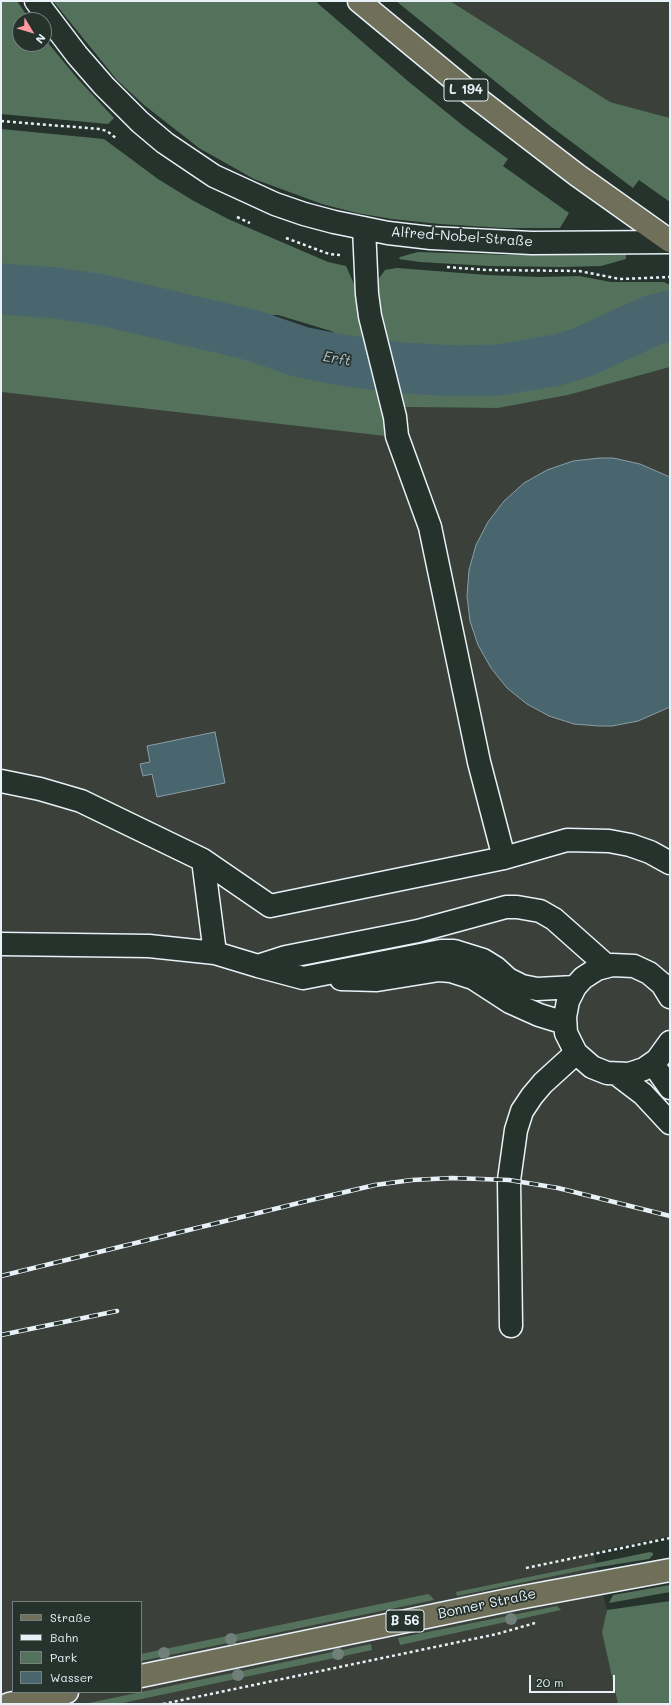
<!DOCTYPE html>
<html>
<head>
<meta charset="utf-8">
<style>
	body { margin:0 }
	#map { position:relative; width:671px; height:1705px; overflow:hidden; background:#26332d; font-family:Mali,sans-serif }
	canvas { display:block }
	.frame { position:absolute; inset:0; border:2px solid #e8f1f8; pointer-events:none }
	.legend { position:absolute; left:12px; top:1601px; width:130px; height:92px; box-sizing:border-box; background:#26332d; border:1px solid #747f7e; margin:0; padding:5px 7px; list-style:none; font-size:12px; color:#e8f1f8 }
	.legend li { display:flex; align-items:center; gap:8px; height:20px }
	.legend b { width:20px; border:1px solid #747f7e }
	.north { position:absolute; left:12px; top:12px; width:40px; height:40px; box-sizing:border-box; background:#26332d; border:1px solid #747f7e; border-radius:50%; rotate:128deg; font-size:11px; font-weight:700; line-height:16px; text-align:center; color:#e8f1f8 }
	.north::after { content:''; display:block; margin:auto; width:14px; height:18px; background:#ff9aa2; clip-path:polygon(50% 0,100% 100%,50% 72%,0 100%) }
	.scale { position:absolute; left:529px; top:1675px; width:86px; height:18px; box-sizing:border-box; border:2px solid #e8f1f8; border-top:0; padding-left:5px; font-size:12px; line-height:14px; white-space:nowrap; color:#e8f1f8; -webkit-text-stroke:3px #26332d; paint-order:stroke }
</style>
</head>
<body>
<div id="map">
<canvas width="671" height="1705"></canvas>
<div class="frame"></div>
<ul class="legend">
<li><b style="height:5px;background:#706f59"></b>Straße</li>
<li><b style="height:5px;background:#e8f1f8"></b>Bahn</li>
<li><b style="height:11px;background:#54725b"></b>Park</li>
<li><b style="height:11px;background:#49666f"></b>Wasser</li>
</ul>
<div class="north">N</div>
<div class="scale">20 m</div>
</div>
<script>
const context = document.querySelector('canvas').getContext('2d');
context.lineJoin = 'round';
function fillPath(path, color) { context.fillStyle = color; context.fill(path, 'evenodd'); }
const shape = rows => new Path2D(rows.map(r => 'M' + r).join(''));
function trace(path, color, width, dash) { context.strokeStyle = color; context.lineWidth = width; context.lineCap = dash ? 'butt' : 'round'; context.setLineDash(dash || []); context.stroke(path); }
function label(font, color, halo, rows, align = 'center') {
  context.font = font + ' Mali,sans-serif'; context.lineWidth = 3.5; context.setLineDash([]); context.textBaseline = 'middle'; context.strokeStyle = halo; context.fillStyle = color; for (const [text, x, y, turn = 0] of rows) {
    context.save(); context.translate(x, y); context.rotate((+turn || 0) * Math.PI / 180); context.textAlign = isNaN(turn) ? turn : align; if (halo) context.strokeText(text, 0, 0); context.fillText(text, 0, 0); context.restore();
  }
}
fillPath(shape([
	[450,1,670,1,670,118,610,102],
	[670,367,670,1536,593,1552,607,1610,602,1632,618,1704,1,1704,1,392,385,436,409,435,402,407,498,408,568,395],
	[13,1602,141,1602,141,1692,13,1692]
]), '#3b403a');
fillPath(shape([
	[1,1,17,1,30,20,20,20,20,44,44,44,44,38,77,78,114,118,108,124,1,114],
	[53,1,315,1,409,82,466,128,508,159,503,166,569,213,560,228,504,228,440,224,392,219,357,213,322,204,254,179,199,148,144,105,117,80],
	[396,1,450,1,610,102,670,118,670,202,639,180,633,188,549,125],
	[1,129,104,139,158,179,192,200,228,219,328,262,346,266,358,293,356,293,370,353,331,331,278,315,224,315,81,282,1,274],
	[418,252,509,255,626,255,626,259,601,266,561,267,489,266,420,262,399,259,400,257],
	[397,268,487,275,541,277,579,276,611,282,664,282,670,285,670,305,653,308,637,313,621,323,577,344,559,351,536,356,512,360,458,364,390,357,375,288,377,281,385,270],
	[10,303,49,303,100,311,293,359,337,374,376,376,387,428,385,436,1,392,1,304],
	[670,328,670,367,568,395,498,408,402,407,395,376,472,381,542,373,589,360],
	[650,1552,653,1553,653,1555,649,1559,593,1568,457,1596,456,1592],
	[670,1585,670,1592,609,1603,613,1595],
	[428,1594,431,1596,434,1600,141,1661,141,1654],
	[670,1601,670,1704,618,1704,602,1632,607,1610],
	[557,1606,561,1610,400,1645,398,1638],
	[371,1644,372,1650,118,1704,84,1704]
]), '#54725b');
const water = shape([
	[600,458,613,458,640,464,670,477,670,707,638,721,612,726,599,726,574,724,549,716,527,704,507,688,491,668,478,645,470,621,467,596,469,570,476,545,488,522,504,501,524,483,547,470,573,461,600,458],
	[215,732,225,783,157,797,152,774,143,776,140,764,150,762,147,746,215,732]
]);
fillPath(water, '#49666f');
trace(water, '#899ea6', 1);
trace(shape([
	[1,289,56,293,102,300,251,335,301,352,341,360,402,368,456,371,498,370,557,360,583,352,653,320,670,316]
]), '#49666f', 51);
const minor = shape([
	[36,1,77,55,104,86,140,122,165,143,214,176,275,204,304,214,334,222,388,233,431,238,532,243,670,242],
	[364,228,367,294,370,316,395,417,397,436,430,527,479,762,504,858],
	[1,781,40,789,81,801,203,860,270,906,504,858,567,840,609,841,630,845,650,852,670,863],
	[203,860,215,953],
	[1,944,149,946,215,953,258,966,286,957,418,931,506,907,517,907,540,911,554,919,607,966],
	[258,966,303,978,441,951,454,951,483,960,496,968,508,979,522,986,537,989,575,987],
	[341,979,377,980,439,970,451,971,473,978,510,1002,539,1015,565,1023],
	[670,997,662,984,649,973,634,966,612,965,597,969,583,978,575,987,568,1001,565,1017,566,1033,576,1053,592,1067,607,1073,629,1074,644,1069,657,1060,670,1042],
	[653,1064,670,1088],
	[618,1075,643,1094,670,1123],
	[511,1326,509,1180,516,1130,522,1111,532,1096,543,1083,576,1053]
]);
const major = shape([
	[359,1,469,92,577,175,670,241],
	[141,1676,518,1598,670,1570],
	[9,1704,67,1692]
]);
trace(minor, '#e8f1f8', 25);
trace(major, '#e8f1f8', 25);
trace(shape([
	[1,121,99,129,107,131,117,139],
	[237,217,250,223],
	[286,238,329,254,340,255],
	[447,267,486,270,579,271,620,279,670,277],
	[526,1568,670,1538],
	[163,1704,497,1634,535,1623]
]), '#e8f1f8', 2.5, [3, 3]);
trace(minor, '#26332d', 22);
trace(major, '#706f59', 22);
const rail = shape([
	[1,1276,307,1201,375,1185,412,1180,452,1178,509,1180,558,1188,670,1216],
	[1,1335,117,1311]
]);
trace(rail, '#e8f1f8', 4.5);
trace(rail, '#26332d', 3, [9]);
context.fillStyle = '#707f7a';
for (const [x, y] of [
	[511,1619],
	[231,1639],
	[164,1653],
	[338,1654],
	[238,1675]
]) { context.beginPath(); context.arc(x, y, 6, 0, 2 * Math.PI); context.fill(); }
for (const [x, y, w] of [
	[466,90,44],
	[405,1621,38]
]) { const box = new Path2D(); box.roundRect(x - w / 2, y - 11, w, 22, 3); context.fillStyle = '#26332d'; context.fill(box); trace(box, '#e8f1f8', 1); }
label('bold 13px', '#e8f1f8', null, [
	["L 194",466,90],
	["B 56",405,1621]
]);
label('14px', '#e8f1f8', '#26332d', [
	["Alfred-Nobel-Straße",462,237,4],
	["Bonner Straße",487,1604,-12]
]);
label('italic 15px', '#a8b9c1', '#26332d', [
	["Erft",337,359,10]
]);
</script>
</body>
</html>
